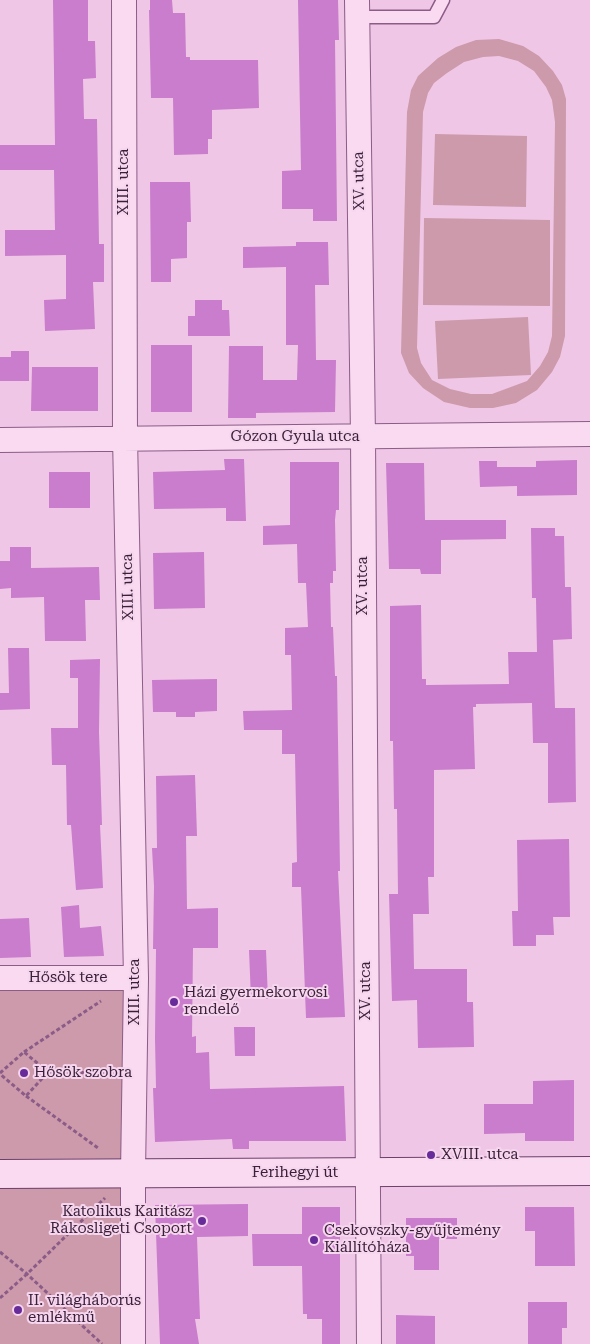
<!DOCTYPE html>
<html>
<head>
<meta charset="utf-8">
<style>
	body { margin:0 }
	canvas { display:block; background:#efc6e5 }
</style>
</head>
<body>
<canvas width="590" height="1344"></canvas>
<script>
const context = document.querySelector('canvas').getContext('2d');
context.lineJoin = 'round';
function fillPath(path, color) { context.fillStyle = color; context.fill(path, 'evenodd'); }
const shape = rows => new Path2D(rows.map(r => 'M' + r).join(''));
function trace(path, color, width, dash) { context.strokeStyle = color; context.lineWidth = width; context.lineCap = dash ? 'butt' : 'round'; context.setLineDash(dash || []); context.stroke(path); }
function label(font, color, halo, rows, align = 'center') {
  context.font = font + ' "Roboto Serif",serif'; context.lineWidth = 4; context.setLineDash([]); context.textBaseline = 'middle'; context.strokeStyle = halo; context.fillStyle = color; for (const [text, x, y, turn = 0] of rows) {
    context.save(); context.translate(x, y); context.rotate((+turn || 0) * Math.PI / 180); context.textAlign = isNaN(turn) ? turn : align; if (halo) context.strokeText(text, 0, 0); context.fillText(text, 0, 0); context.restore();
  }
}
fillPath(shape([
	[499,39,523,46,539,56,553,71,562,85,566,99,565,336,560,357,552,372,537,390,516,403,493,408,470,408,444,402,423,388,409,373,401,353,407,112,411,90,418,76,438,58,456,47,476,40],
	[499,56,518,61,534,71,546,87,552,100,555,122,552,336,548,352,540,366,527,381,492,394,471,394,450,389,432,380,421,363,417,348,423,112,428,93,434,83,447,73,464,62,483,57],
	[435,134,527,136,526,207,433,205],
	[424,218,550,220,550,306,423,305],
	[528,317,531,375,438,379,435,321],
	[0,978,136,978,133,1344,0,1344]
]), '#cd9aab');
fillPath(shape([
	[53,0,88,0,88,41,95,41,96,78,83,79,84,119,97,119,99,244,104,244,104,282,93,282,95,329,45,331,44,300,66,299,66,255,5,256,5,230,55,230,54,170,0,170,0,145,55,145],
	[150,0,172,0,173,13,185,13,186,57,190,57,190,60,258,60,259,108,212,110,212,139,208,139,208,154,174,155,173,98,151,98,149,10,150,10],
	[298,0,338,0,339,40,335,40,337,221,313,221,313,209,282,209,282,171,301,170],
	[150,182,190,182,191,222,187,222,187,258,171,259,171,282,151,282],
	[296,242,328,242,329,285,315,285,316,360,336,360,335,412,256,413,256,418,228,418,229,346,263,346,263,380,297,380,298,345,286,345,286,267,243,268,243,247,296,246],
	[195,300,222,300,222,310,229,310,230,336,188,336,188,316,195,316],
	[151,345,192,345,192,412,151,412],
	[11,351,29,351,29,381,0,381,0,357,11,357],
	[32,367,98,367,98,411,31,411],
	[224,459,244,459,246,521,226,521,226,508,154,509,153,472,225,470],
	[577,460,577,495,517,496,517,486,480,487,479,461,497,461,497,467,536,467,536,461],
	[290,462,339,462,339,510,336,510,335,520,336,571,333,571,333,583,330,583,331,627,333,627,335,676,337,676,340,871,338,871,345,1017,306,1018,301,887,292,887,292,863,297,862,295,754,282,754,282,730,244,730,243,711,292,710,291,655,285,655,285,628,308,627,306,583,298,583,297,544,263,545,263,526,290,525],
	[386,463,424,463,425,520,506,520,506,539,441,540,441,574,421,574,420,569,389,569],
	[49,472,90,472,90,508,49,508],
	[531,528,555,528,555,536,564,536,565,587,571,587,572,639,553,640,555,708,575,708,576,802,548,803,548,743,533,743,532,703,476,704,476,707,473,707,475,769,434,770,434,877,428,877,429,914,413,914,414,969,467,969,467,1002,473,1002,474,1047,418,1048,417,1000,392,1001,389,894,398,894,397,809,394,809,393,741,390,741,390,606,421,605,422,679,426,679,426,685,509,684,508,652,537,652,536,598,532,598],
	[10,547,31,547,31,568,99,567,100,600,85,600,86,641,45,641,44,597,11,598,11,588,0,589,0,561,10,561],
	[204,552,205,608,154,609,153,553],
	[8,648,29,648,30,709,0,710,0,693,9,693],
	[100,659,99,732,102,825,100,825,103,888,76,890,71,825,67,825,66,765,52,765,51,728,78,728,78,678,70,678,70,660],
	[217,679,217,711,195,712,195,717,176,717,176,712,153,712,152,680],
	[195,775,197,836,186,836,187,909,218,908,218,948,193,948,192,1037,196,1036,196,1053,209,1052,210,1089,344,1086,346,1141,249,1141,249,1149,233,1149,232,1139,155,1142,153,1088,156,1088,155,1038,156,949,153,949,154,886,152,848,157,848,156,776],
	[569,839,570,917,553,917,554,935,536,935,536,946,513,946,512,911,518,911,517,840],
	[79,905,80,928,101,926,104,956,64,957,61,907],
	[29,918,31,957,0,958,0,919],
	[249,950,266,950,268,999,251,999],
	[234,1027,255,1027,255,1056,235,1056],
	[574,1080,574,1141,525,1141,525,1133,484,1134,484,1104,533,1104,533,1081],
	[248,1204,248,1236,197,1237,200,1319,195,1319,199,1344,160,1344,155,1205],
	[302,1207,340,1207,340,1344,322,1344,322,1319,307,1319,307,1314,303,1314,302,1266,253,1266,252,1234,302,1234],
	[525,1207,574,1207,575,1266,535,1266,535,1231,525,1231],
	[406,1218,457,1218,457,1239,439,1239,439,1270,414,1270,414,1256,406,1256],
	[528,1302,567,1302,567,1328,562,1328,562,1344,528,1344],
	[396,1315,435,1316,435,1344,396,1344]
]), '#ca7ccd');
const lane = shape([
	[357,17,434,17,443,0]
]);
const street = shape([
	[124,0,125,437,136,978,133,1173,133,1344],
	[357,0,363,437,369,1344],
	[0,440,590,434],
	[0,978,136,978]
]);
const secondary = shape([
	[0,1174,590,1171]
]);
trace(lane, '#8b5c87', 15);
trace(street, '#8b5c87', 26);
trace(secondary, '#6d3f6a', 30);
trace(shape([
	[24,1052,101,1001],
	[48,1072,112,1073],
	[0,1073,24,1052,48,1072,26,1096,0,1074],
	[26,1096,98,1148],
	[0,1252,27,1274,102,1344],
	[0,1298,27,1274,105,1198]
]), '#8b5c87', 3, [4, 2.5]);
trace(lane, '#f9daf1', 12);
trace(street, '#f9daf1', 24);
trace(secondary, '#f9daf1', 28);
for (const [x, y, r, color] of [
	[174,1002,5,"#672b9a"],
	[24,1073,5,"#672b9a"],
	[431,1155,5,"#672b9a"],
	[202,1221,5,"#672b9a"],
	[314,1240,5,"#672b9a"],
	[18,1310,5,"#672b9a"]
]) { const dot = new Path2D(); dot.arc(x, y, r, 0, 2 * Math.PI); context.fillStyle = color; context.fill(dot); trace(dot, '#f6d6ee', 2); }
label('15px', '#3b1f3a', '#f6d6ee', [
	["XV. utca",359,181,-91],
	["XIII. utca",124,182,-90],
	["Gózon Gyula utca",295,437],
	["XV. utca",363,586,-90],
	["XIII. utca",128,587,-91],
	["Hősök tere",68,978],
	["XV. utca",366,991,-90],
	["XIII. utca",135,992,-90],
	["Ferihegyi út",295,1173]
]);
label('15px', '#3b1f3a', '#f6d6ee', [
	["Házi gyermekorvosi",184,993],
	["rendelő",184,1010],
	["Hősök szobra",34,1073],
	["XVIII. utca",441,1155],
	["Katolikus Karitász",192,1212,"right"],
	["Rákosligeti Csoport",192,1229,"right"],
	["Csekovszky-gyűjtemény",324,1231],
	["Kiállítóháza",324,1248],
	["II. világháborús",28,1301],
	["emlékmű",28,1318]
], 'left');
</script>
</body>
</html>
